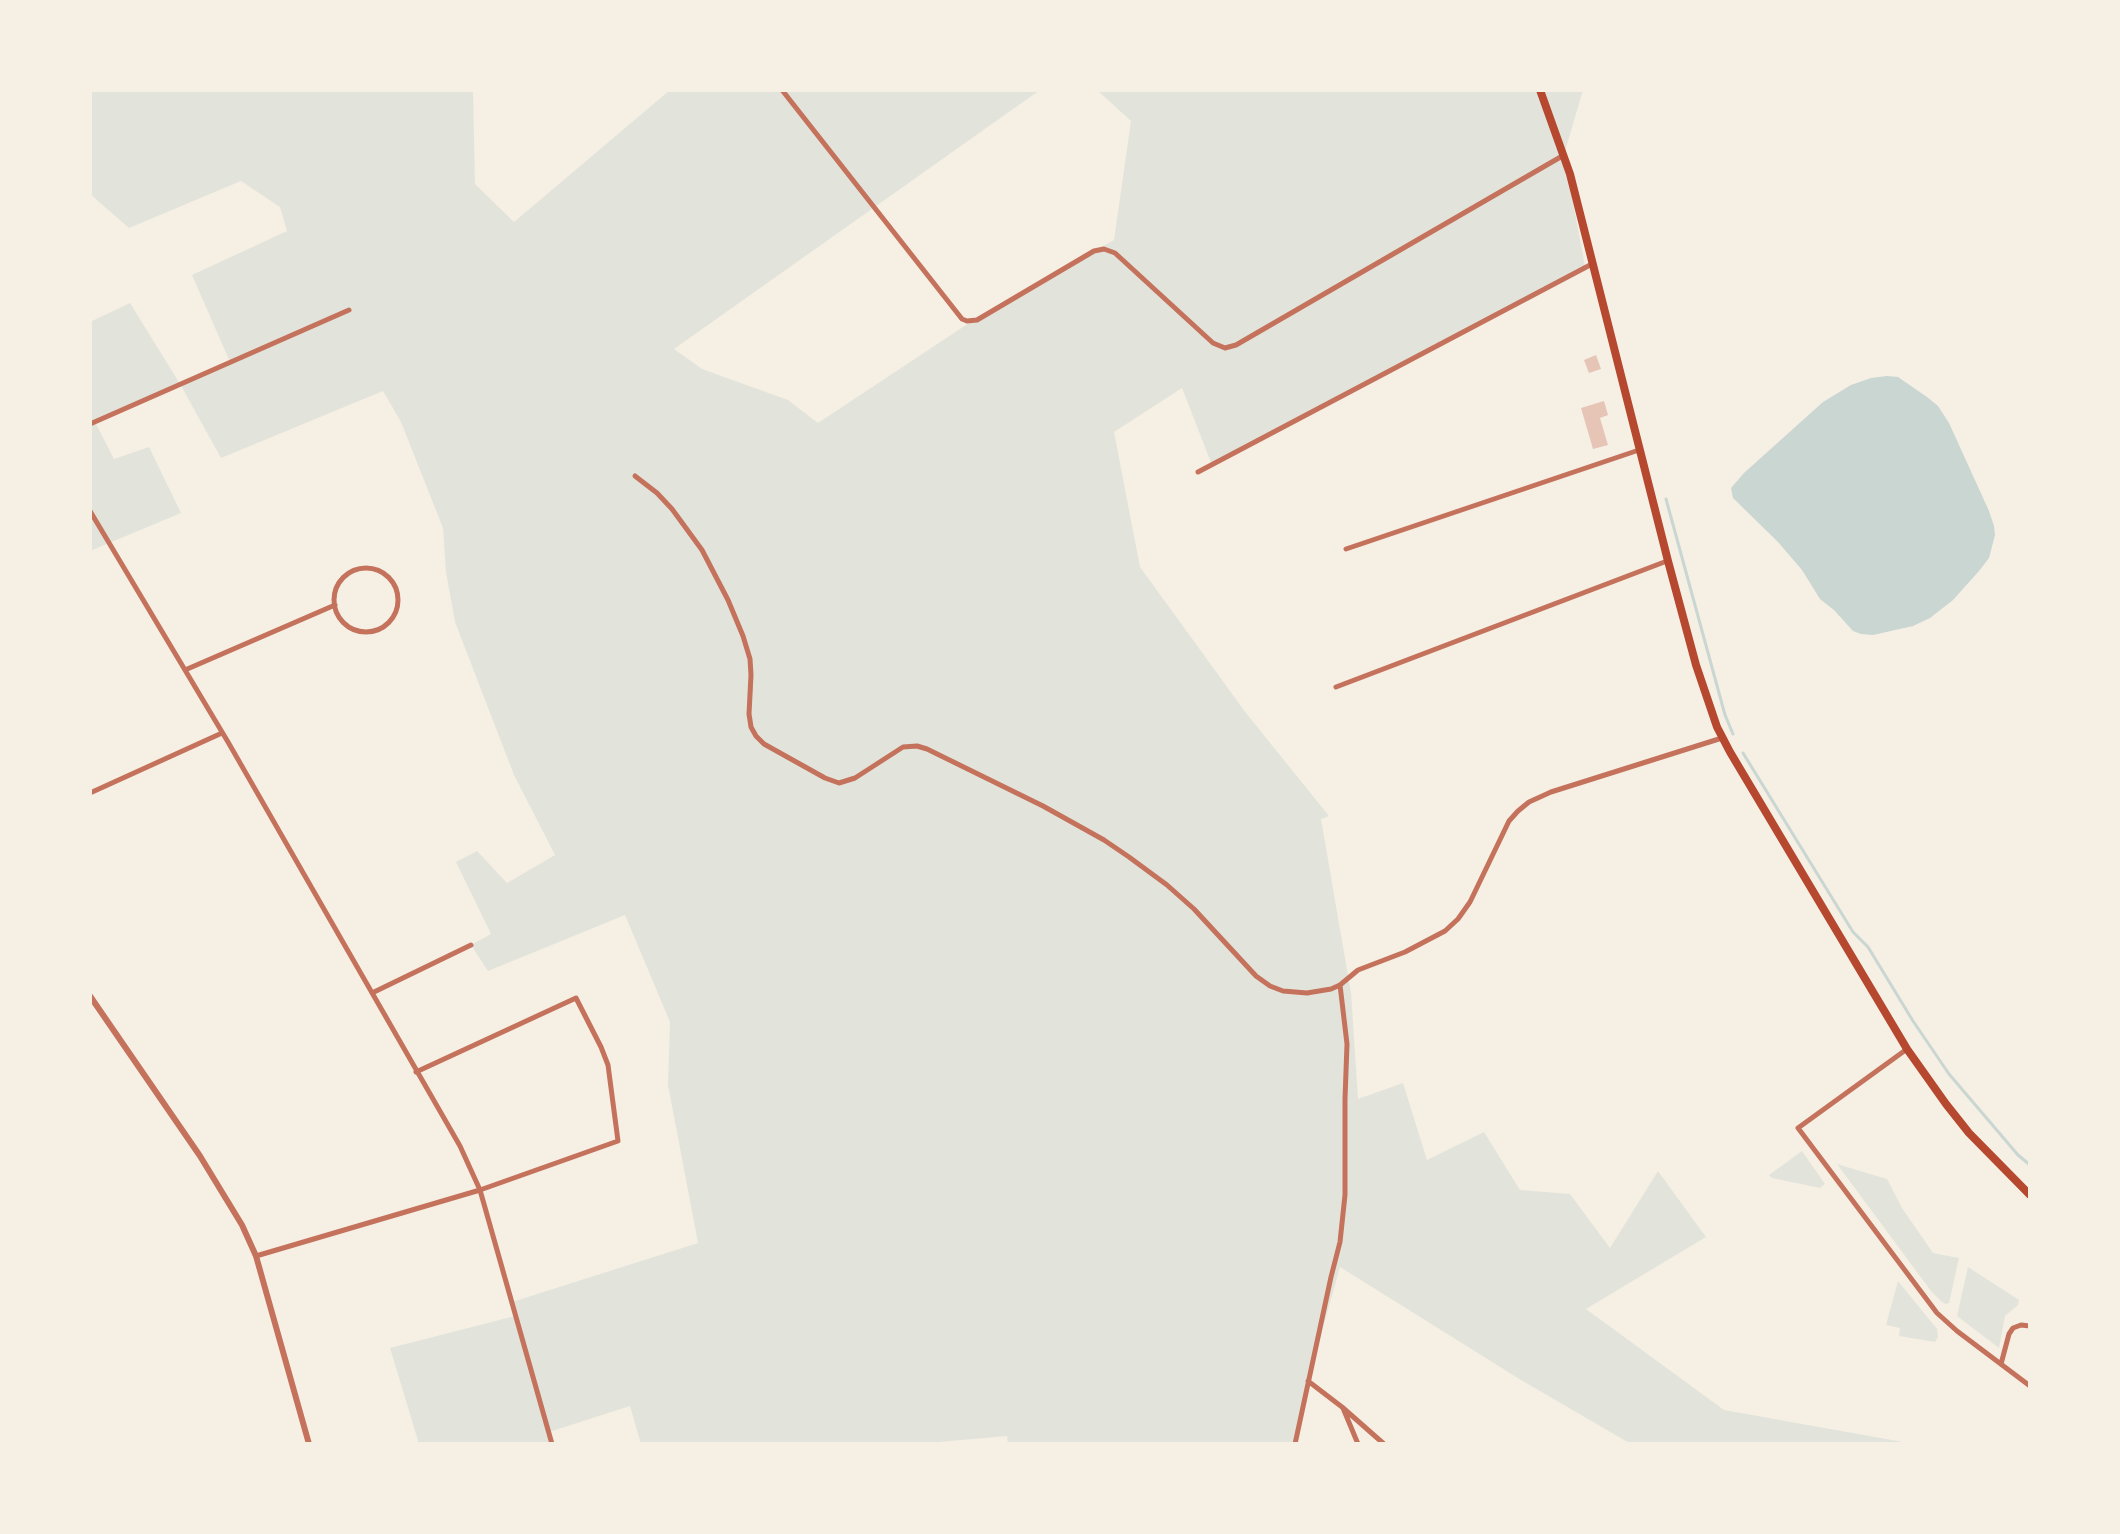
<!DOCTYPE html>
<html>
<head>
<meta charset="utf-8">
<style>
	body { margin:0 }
	#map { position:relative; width:2120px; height:1534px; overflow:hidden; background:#f6efe4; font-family:Poppins,sans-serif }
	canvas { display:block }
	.frame { position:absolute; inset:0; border:92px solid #f6efe4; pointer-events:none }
</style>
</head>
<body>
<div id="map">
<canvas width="2120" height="1534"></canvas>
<div class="frame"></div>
</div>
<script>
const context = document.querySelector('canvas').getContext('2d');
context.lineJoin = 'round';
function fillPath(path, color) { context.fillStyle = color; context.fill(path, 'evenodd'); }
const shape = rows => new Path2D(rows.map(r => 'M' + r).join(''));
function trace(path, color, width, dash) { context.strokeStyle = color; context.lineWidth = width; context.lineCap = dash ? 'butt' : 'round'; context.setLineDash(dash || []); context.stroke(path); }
fillPath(shape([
	[90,90,473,90,475,184,514,222,670,90,1040,90,674,349,702,369,788,400,818,423,972,321,1114,240,1131,121,1097,90,1583,90,1564,155,1585,266,1212,465,1182,388,1114,432,1140,567,1246,713,1329,816,1321,819,1351,993,1358,1099,1403,1083,1427,1160,1484,1132,1520,1190,1570,1194,1610,1248,1658,1171,1706,1237,1586,1309,1724,1410,1914,1444,1631,1444,1521,1380,1340,1267,1308,1381,1295,1444,1008,1444,1007,1436,916,1444,641,1444,630,1406,549,1432,551,1444,419,1444,390,1348,515,1316,512,1302,698,1243,668,1085,670,1022,625,915,488,971,471,945,491,934,456,862,477,851,507,883,555,855,514,775,455,622,446,572,443,528,401,422,383,391,221,458,180,384,95,422,114,459,149,447,181,513,90,551,90,322,130,303,180,384,230,362,192,275,287,231,280,207,241,181,129,228,90,194],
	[1802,1151,1825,1184,1820,1188,1772,1178,1769,1175],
	[1837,1164,1887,1179,1902,1208,1933,1253,1959,1258,1949,1303,1946,1304,1942,1302,1931,1291],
	[1968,1267,2019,1300,2018,1305,2005,1316,1999,1348,1957,1316],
	[1898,1281,1937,1329,1938,1337,1935,1342,1899,1336,1900,1328,1886,1325]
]), '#e2e4dc');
fillPath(shape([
	[1887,376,1898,377,1927,397,1938,406,1949,423,1989,511,1994,526,1995,535,1989,558,1979,571,1953,600,1930,618,1913,626,1873,635,1861,634,1853,631,1834,610,1820,599,1802,570,1778,542,1733,498,1731,488,1744,473,1823,402,1851,385,1871,378]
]), '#c9d6d2');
trace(shape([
	[1666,499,1725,715,1733,734],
	[1743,753,1853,932,1868,947,1913,1021,1949,1074,2018,1155,2030,1165]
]), '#c9d6d2', 3);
fillPath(shape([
	[1596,355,1601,369,1589,373,1584,360],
	[1604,401,1608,415,1600,418,1608,445,1593,449,1581,408]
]), '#e6c5b7');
trace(shape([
	[782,90,962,319,967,321,977,320,1094,251,1104,249,1115,253,1213,343,1225,348,1236,345,1564,155],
	[90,424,349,310],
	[1198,472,1592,264],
	[635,476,657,493,672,509,702,550,728,600,743,636,750,659,751,675,749,714,751,727,756,736,764,744,825,778,839,783,855,778,903,747,917,746,927,749,1043,806,1104,840,1129,857,1167,885,1194,909,1256,976,1270,986,1283,991,1307,993,1331,989,1340,985,1358,970,1405,952,1445,931,1458,919,1470,902,1509,821,1518,811,1529,802,1551,792,1722,738],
	[90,511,228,742,460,1146,480,1190,552,1444],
	[1346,549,1639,450],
	'334 600a32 32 0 1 1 64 0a32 32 0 1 1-64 0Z',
	[185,670,335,605],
	[1336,687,1667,561],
	[90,793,222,733],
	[372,993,471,945],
	[1907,1049,1798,1128,1937,1313,1957,1331,2030,1386],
	[256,1256,480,1190,618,1141,608,1065,601,1047,576,998,416,1072],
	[2001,1364,2009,1334,2013,1328,2021,1325,2030,1326],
	[1308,1381,1342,1407,1384,1444],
	[1343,1408,1358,1444],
	[1295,1444,1331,1277,1340,1242,1345,1195,1345,1099,1347,1044,1340,985]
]), '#c5725c', 5);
trace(shape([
	[90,996,200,1156,242,1225,256,1256,309,1444]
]), '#c5725c', 6);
trace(shape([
	[1540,90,1570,174,1668,561,1696,665,1717,727,1730,752,1907,1049,1946,1104,1969,1133,2030,1195]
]), '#b5482f', 8);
</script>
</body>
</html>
